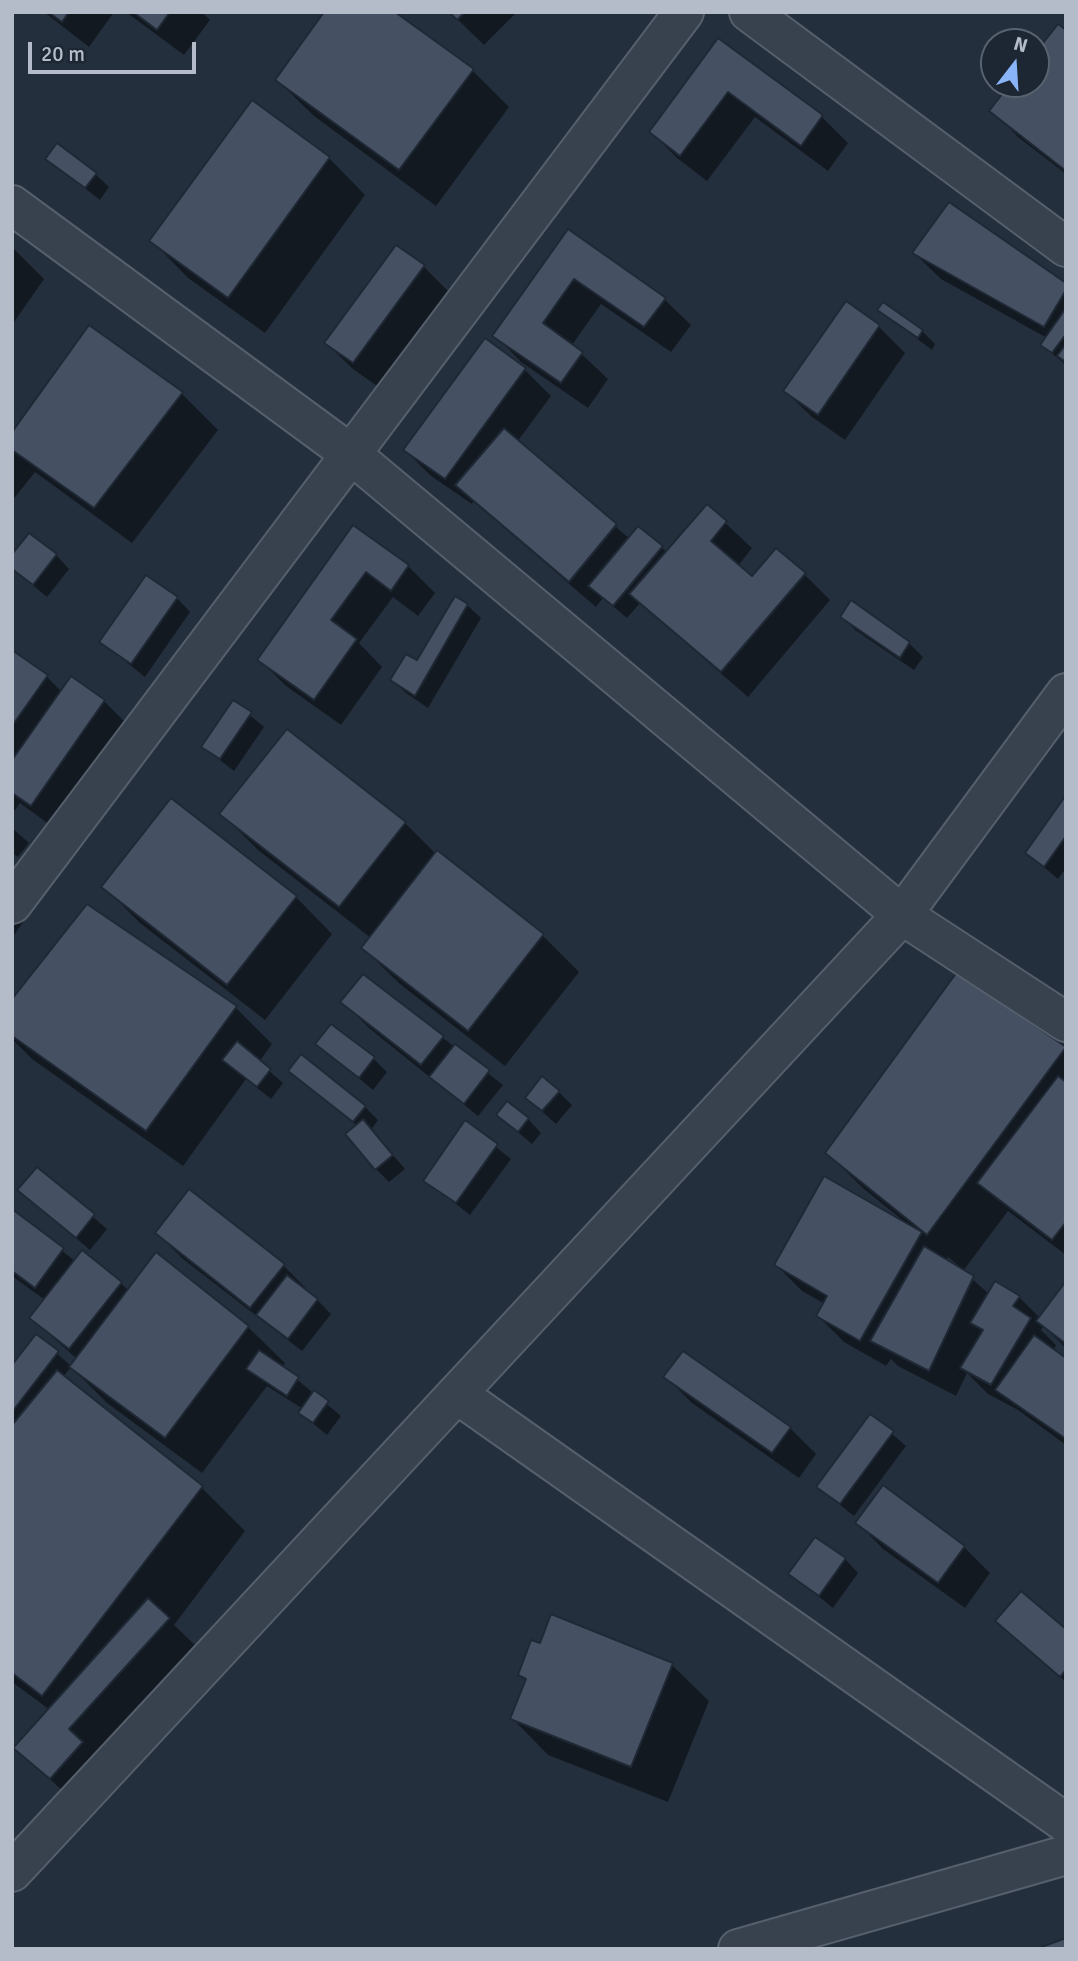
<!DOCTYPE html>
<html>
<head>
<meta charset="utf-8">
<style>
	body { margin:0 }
	#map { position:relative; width:1078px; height:1961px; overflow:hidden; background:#242f3e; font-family:Signika,sans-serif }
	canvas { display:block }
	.frame { position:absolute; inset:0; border:14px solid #b4bcc9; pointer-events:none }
	.north { position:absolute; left:980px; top:28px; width:70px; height:70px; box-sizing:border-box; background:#1d2633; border:2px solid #59626f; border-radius:50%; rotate:17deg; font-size:19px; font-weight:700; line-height:28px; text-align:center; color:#b4bcc9 }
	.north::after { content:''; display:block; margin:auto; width:24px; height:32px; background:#8ab4f8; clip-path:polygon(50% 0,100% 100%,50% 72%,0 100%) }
	.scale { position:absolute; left:28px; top:42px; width:168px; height:32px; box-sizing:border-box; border:4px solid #b4bcc9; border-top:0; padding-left:9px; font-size:21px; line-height:24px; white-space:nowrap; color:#b4bcc9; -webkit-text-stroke:5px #1d2633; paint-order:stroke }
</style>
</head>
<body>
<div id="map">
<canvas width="1078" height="1961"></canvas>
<div class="frame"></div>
<div class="north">N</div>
<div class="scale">20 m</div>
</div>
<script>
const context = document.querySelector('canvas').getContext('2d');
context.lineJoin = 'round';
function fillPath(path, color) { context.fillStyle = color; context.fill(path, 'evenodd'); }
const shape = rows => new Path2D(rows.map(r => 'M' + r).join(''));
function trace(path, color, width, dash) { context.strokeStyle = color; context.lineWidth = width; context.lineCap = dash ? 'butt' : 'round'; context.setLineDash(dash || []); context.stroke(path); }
fillPath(shape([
	[44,12,114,12,89,47],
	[126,12,202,12,210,20,184,55],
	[321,12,392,12,472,70,509,107,436,206,314,116,277,80,325,15],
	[450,12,517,12,484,45],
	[1066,33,1066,174,1018,137,992,110,1013,84,1036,84,1036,54],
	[718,41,822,117,848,143,828,171,755,117,707,181,677,158,651,132],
	[252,102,329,158,365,195,265,333,188,278,152,241],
	[48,159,95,174,109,187,100,200],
	[568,231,664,299,691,325,671,352,601,304,572,345,608,379,588,408,521,362,495,335],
	[12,247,44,279,12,325],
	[914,253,1066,285,1066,365,1042,345,1047,338,941,279],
	[424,267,450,293,380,388,353,369,326,343],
	[846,304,879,327,905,353,845,440,812,417,785,391],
	[879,310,922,331,935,344,932,350],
	[525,370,551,396,517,442,630,539,639,528,668,553,707,506,752,548,738,566,752,579,804,574,830,600,748,697,640,603,627,618,603,598,596,607,473,501,472,504,431,476,405,450],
	[182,394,218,430,132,543,35,472,12,501,12,435],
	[354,528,408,566,435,593,418,616,393,597,359,643,382,667,341,725,286,686,260,660],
	[56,555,69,569,47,597,12,568],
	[177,598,190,612,145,677,101,642],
	[851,603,909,643,923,657,914,670,855,630,842,616],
	[467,605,481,618,428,708,406,693,392,680,417,662],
	[12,652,47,677,62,692,104,701,130,727,58,831,20,803,12,814],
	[234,702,264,727,234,771,203,747],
	[1066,798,1066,868,1058,879,1027,853],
	[222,814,405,823,436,854,438,852,543,936,579,972,505,1066,400,984,363,948,371,938,258,850],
	[12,828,29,843,18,857,12,853],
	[12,870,40,898,12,938],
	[104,887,296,897,332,934,265,1020,140,923],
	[957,974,1066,1047,1066,1255,1008,1211,963,1271,989,1294,1019,1297,1040,1318,1066,1284,1066,1348,1043,1326,1041,1330,1056,1345,1053,1351,1066,1360,1066,1445,1018,1410,988,1394,967,1373,956,1396,898,1366,891,1359,886,1366,844,1342,818,1316,825,1304,802,1291,776,1265,901,1219,864,1189,827,1153],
	[948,1257,960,1267,959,1269,946,1261],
	[12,1001,236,1008,272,1044,259,1062,283,1083,271,1099,246,1079,183,1166,32,1059,12,1039],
	[343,1002,443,1038,503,1085,478,1116,369,1028],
	[318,1044,374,1059,387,1072,373,1090],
	[290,1071,365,1107,378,1120,371,1130,405,1169,389,1182,376,1169,357,1126],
	[559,1092,572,1105,556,1124,527,1098],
	[498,1115,528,1119,541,1133,532,1144],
	[466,1123,511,1159,470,1215,425,1180],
	[37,1169,107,1229,90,1250,20,1190],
	[189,1192,284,1266,331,1314,302,1351,183,1259,157,1233],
	[12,1211,75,1261,121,1283,129,1291,248,1327,285,1363,282,1367,341,1416,327,1435,300,1413,303,1409,267,1386,202,1473,107,1403,71,1367,63,1377,201,1487,245,1531,174,1625,195,1645,95,1755,77,1804,16,1748,50,1710,12,1682,12,1368,37,1336,71,1366,77,1359,31,1318,45,1300,12,1276],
	[666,1377,790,1428,816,1454,799,1478,692,1403],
	[871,1416,906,1446,854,1516,818,1487],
	[857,1522,964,1547,990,1573,965,1608,883,1549],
	[845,1559,858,1573,833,1608,791,1574],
	[1066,1631,1066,1682,1011,1634],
	[672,1665,709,1701,668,1802,548,1755,512,1718,527,1682,520,1675]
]), '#0007');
const building = shape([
	[48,12,69,12,62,22,48,12],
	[133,12,170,12,157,30,133,12],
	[324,12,395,12,474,69,399,170,275,80,324,12],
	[449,12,465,12,457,20,449,12],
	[1058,24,1066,30,1066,171,989,111,1010,84,1036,84,1036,52,1058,24],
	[718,38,823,115,801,146,728,92,680,156,649,132,718,38],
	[252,100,330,157,228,298,149,241,252,100],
	[57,143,97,173,85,188,45,159,57,143],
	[949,202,1066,283,1066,290,1044,327,912,253,949,202],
	[568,229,666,298,644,327,574,279,543,323,583,352,561,383,492,336,568,229],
	[396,245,425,265,353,363,324,343,396,245],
	[846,301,880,325,818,415,783,391,846,301],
	[883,302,923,330,918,338,877,310,883,302],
	[1066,308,1066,334,1052,353,1040,345,1066,308],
	[89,325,183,392,94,508,12,450,12,432,89,325],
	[485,338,526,368,445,479,403,450,485,338],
	[1066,344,1066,362,1057,356,1066,344],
	[504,428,617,524,569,582,455,485,504,428],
	[707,504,727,521,711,541,752,576,776,548,806,573,721,672,629,594,707,504],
	[353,525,409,565,391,591,366,572,331,620,357,639,314,700,257,660,353,525],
	[638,526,663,546,613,606,588,586,638,526],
	[29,533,57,554,33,585,12,569,12,554,29,533],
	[146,575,178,597,131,664,99,642,146,575],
	[455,596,468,604,415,696,390,680,406,654,417,660,455,596],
	[851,600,910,642,900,658,840,617,851,600],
	[12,650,48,675,12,726,12,650],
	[71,676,105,700,31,806,12,793,12,760,71,676],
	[233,700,252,712,220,759,201,747,233,700],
	[287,729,406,822,339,907,219,814,287,729],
	[1066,795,1066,836,1044,867,1025,853,1066,795],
	[171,798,297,896,227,985,101,887,171,798],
	[437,850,544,934,468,1031,361,948,437,850],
	[87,904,237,1006,146,1131,12,1036,12,999,87,904],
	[957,972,1066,1047,927,1235,825,1153,957,972],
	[363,974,444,1036,421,1065,340,1002,363,974],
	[331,1024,375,1057,359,1078,315,1044,331,1024],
	[237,1041,271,1069,257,1087,222,1060,237,1041],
	[455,1044,490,1070,464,1104,429,1077,455,1044],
	[301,1054,366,1106,353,1122,288,1071,301,1054],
	[542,1076,560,1091,542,1111,525,1098,542,1076],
	[1058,1076,1066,1082,1066,1222,1052,1240,977,1183,1058,1076],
	[507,1101,529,1118,518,1132,496,1115,507,1101],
	[363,1119,393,1155,375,1170,345,1134,363,1119],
	[465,1120,498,1144,456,1203,423,1181,465,1120],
	[37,1167,95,1214,76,1238,17,1190,37,1167],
	[824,1176,922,1232,860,1341,816,1316,827,1296,774,1265,824,1176],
	[189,1189,285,1264,250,1308,155,1233,189,1189],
	[12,1209,64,1248,35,1288,12,1271,12,1209],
	[924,1246,974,1276,929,1371,870,1341,924,1246],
	[82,1250,122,1282,69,1349,29,1318,82,1250],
	[156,1252,249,1326,165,1438,69,1367,156,1252],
	[287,1275,318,1299,288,1339,256,1315,287,1275],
	[995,1281,1020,1296,1013,1306,1031,1318,991,1385,960,1368,983,1330,970,1323,995,1281],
	[1066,1281,1066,1344,1036,1321,1066,1281],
	[36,1334,59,1351,12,1412,12,1365,36,1334],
	[1034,1335,1066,1358,1066,1439,995,1390,1034,1335],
	[259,1350,299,1377,287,1396,246,1369,259,1350],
	[683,1351,791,1427,772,1453,663,1377,683,1351],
	[57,1370,203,1486,42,1696,12,1673,12,1425,57,1370],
	[314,1390,329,1401,313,1423,298,1413,314,1390],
	[870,1414,894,1431,840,1504,816,1487,870,1414],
	[883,1485,965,1546,938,1583,855,1523,883,1485],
	[815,1537,846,1558,819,1596,788,1574,815,1537],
	[1021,1591,1066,1629,1066,1670,1060,1677,995,1621,1021,1591],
	[148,1598,170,1618,69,1729,83,1742,50,1779,13,1748,148,1598],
	[551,1614,673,1663,631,1767,510,1719,526,1679,518,1675,531,1640,540,1643,551,1614],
	[1066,1938,1066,1949,1036,1949,1066,1938]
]);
fillPath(building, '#455162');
trace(building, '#1f2835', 2);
const street = shape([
	[749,12,1066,247],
	[12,205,352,455,902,915,1066,1022],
	[12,904,684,12],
	[457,1394,1066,1823],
	[12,1872,902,915,1066,693],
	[738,1949,1066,1855]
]);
trace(street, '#565f6c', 42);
trace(street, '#38414e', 38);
</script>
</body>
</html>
